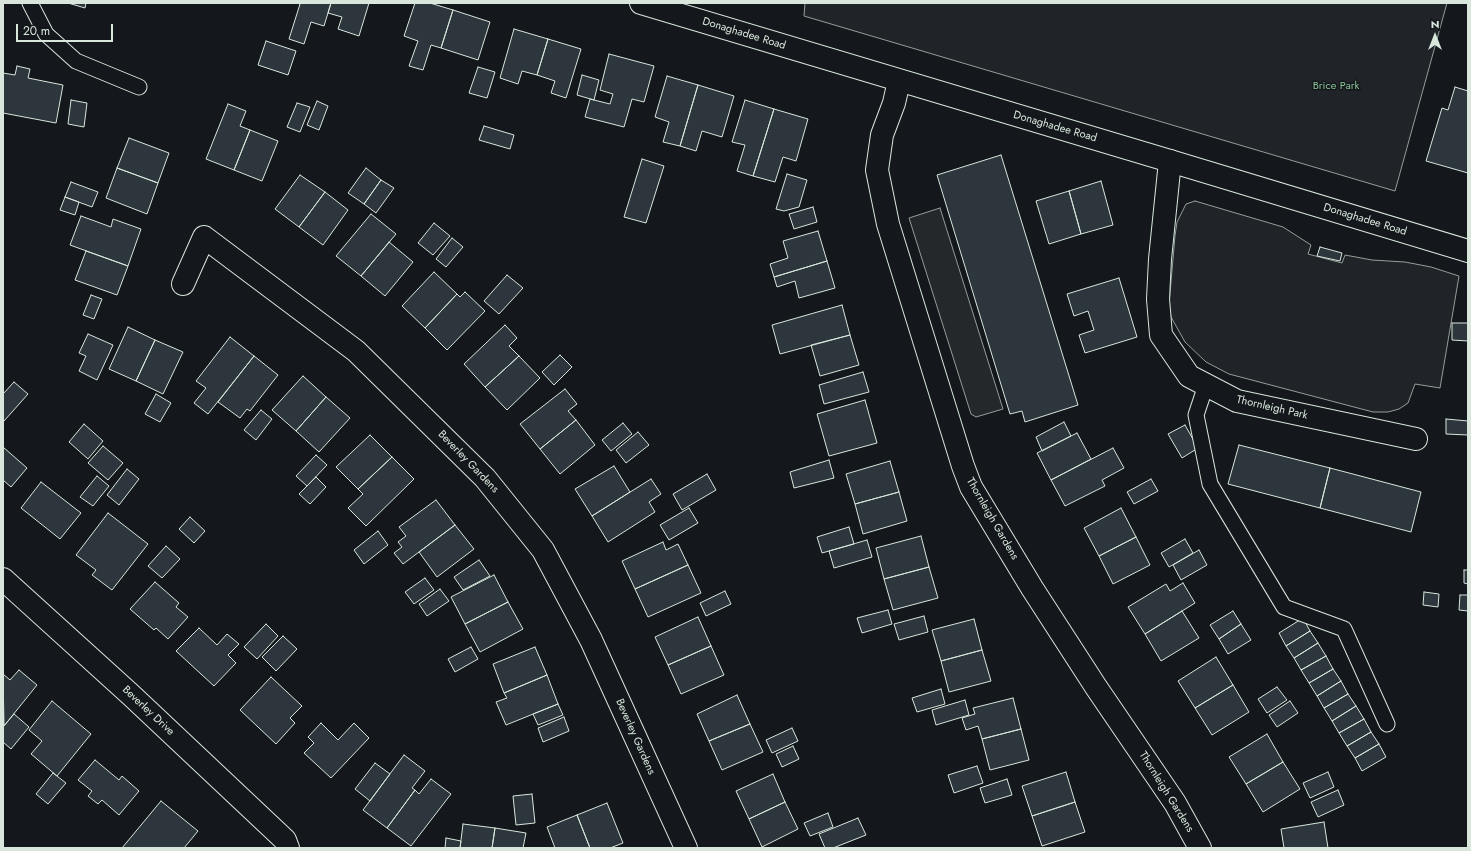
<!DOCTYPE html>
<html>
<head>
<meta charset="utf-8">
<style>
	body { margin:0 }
	#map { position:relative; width:1471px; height:851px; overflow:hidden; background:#14181c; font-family:Jost,sans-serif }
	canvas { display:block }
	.frame { position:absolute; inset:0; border:4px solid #d8e6dc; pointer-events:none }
	.north { position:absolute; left:1415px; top:16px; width:40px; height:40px; -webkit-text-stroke:3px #14181c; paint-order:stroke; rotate:0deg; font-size:11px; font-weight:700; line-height:16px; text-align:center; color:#d8e6dc }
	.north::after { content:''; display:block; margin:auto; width:14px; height:18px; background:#d8e6dc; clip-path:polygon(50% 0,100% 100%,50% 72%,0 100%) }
	.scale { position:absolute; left:16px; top:24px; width:97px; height:18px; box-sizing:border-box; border:2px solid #d8e6dc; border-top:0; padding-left:5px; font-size:12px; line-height:14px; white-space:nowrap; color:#d8e6dc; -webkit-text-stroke:3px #14181c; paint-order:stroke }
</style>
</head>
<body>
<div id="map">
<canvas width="1471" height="851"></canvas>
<div class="frame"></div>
<div class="north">N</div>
<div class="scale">20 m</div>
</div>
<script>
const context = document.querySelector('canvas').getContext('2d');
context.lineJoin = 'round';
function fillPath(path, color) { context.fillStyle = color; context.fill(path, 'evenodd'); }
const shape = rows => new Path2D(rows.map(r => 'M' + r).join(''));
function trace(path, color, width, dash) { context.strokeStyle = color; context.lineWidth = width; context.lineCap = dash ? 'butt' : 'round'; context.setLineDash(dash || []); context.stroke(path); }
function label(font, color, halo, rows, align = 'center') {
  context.font = font + ' Jost,sans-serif'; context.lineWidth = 3; context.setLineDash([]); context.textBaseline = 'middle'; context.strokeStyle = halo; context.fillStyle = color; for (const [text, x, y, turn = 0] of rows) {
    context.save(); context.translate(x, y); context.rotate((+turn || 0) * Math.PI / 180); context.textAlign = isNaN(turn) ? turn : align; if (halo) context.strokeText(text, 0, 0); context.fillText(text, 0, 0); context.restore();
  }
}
const green = shape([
	[805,3,1447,3,1395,191,804,16,805,3],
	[1195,201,1283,227,1311,245,1308,254,1342,263,1345,255,1372,260,1405,262,1431,267,1459,276,1440,388,1415,384,1408,403,1399,409,1388,412,1373,412,1229,374,1206,362,1185,342,1171,317,1169,305,1175,236,1177,222,1186,204,1195,201]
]);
fillPath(green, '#202428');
trace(green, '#939e99', 1);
const parking = shape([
	[940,208,1003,409,976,417,971,414,909,218,940,208]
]);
fillPath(parking, '#24282b');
trace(parking, '#939e99', 1);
const building = shape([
	[68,3,86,3,85,8,68,3],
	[297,3,331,3,324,26,311,22,304,44,289,39,300,4,297,3],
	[331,3,369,3,359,36,338,29,342,17,328,13,331,3],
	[415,3,430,3,453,10,441,48,431,45,423,70,409,66,418,41,404,36,415,3],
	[453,10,490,22,478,60,441,48,453,10],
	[514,29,548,39,537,75,522,71,518,84,500,78,514,29],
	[548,39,581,49,566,98,551,93,555,81,537,75,548,39],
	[266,41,296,51,288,75,258,65,266,41],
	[609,54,654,66,644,102,632,99,624,127,585,117,590,99,610,104,613,94,600,90,609,54],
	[17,66,30,69,28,78,63,85,56,123,3,113,3,73,15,75,17,66],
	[478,67,495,72,487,98,469,93,478,67],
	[582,75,599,80,594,100,577,95,582,75],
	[667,76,698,85,680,146,663,142,669,122,655,117,667,76],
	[698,85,734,96,722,137,702,131,696,151,680,146,698,85],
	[1455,87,1468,91,1468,173,1426,161,1442,108,1448,110,1455,87],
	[71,100,87,103,84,127,68,124,71,100],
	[745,100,774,109,753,176,737,171,745,145,732,142,745,100],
	[317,101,328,106,319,130,307,125,317,101],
	[297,103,310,107,300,132,287,127,297,103],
	[228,104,246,111,240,126,250,130,234,170,206,159,228,104],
	[774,109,808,119,796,161,783,157,775,182,753,176,774,109],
	[484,126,514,135,510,149,479,140,484,126],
	[250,130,278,141,262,181,234,170,250,130],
	[129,138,169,153,158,183,117,168,129,138],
	[1001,155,1078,405,1025,422,1022,411,1010,414,937,175,1001,155],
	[642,159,664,166,646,223,624,217,642,159],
	[117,168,158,183,147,214,106,198,117,168],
	[366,168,381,180,364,204,348,193,366,168],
	[787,174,807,180,799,207,784,211,776,209,787,174],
	[300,175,325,192,299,227,275,209,300,175],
	[381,180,394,188,376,213,364,204,381,180],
	[1101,181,1113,225,1081,234,1069,191,1101,181],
	[71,182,98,192,92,207,65,197,71,182],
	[1069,191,1081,234,1049,244,1036,201,1069,191],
	[325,192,348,210,323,245,299,227,325,192],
	[65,197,79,202,75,215,60,210,65,197],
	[813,207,817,222,794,229,789,214,813,207],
	[371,214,396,234,361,276,336,256,371,214],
	[81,216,111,227,113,219,141,229,128,266,70,245,81,216],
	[434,223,450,236,433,255,418,243,434,223],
	[818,231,827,261,774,277,770,264,788,258,783,241,818,231],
	[452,238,463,247,446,267,436,259,452,238],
	[389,242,413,262,385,296,361,276,389,242],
	[1320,247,1342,253,1340,261,1317,256,1320,247],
	[86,251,128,266,117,295,75,280,86,251],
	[827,261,835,288,799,298,795,281,777,287,774,277,827,261],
	[434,272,457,294,425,328,402,306,434,272],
	[507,275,523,288,499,314,484,301,507,275],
	[1119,278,1137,337,1085,353,1079,335,1094,330,1088,311,1074,316,1067,294,1119,278],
	[465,292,485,311,447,350,425,328,457,294,460,297,465,292],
	[91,295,102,299,94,319,83,315,91,295],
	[842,305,850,335,780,354,772,325,842,305],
	[1452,323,1468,323,1468,341,1452,340,1452,323],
	[505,325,517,338,509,346,519,356,485,387,464,364,505,325],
	[128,327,155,340,136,381,109,369,128,327],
	[88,334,113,345,97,380,79,371,86,356,79,353,88,334],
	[850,335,859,365,820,376,811,345,850,335],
	[230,337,254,356,208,414,194,403,206,388,196,381,230,337],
	[155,340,183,352,163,394,136,381,155,340],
	[560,355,572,367,554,385,542,372,560,355],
	[254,356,278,375,250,411,247,409,240,418,218,402,254,356],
	[519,356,540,378,507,410,485,387,519,356],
	[863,372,869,392,824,404,819,385,863,372],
	[303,376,326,397,296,431,272,410,303,376],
	[14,382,28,394,4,421,3,420,3,394,14,382],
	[565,389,577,404,568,411,576,420,540,449,520,424,565,389],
	[156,394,171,403,160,422,145,414,156,394],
	[326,397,350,418,319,452,296,431,326,397],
	[865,400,877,443,829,456,817,414,865,400],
	[261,410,272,419,256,440,244,430,261,410],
	[1446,419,1468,421,1468,435,1446,434,1446,419],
	[576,420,595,445,560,474,540,449,576,420],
	[1064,422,1071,436,1042,451,1036,437,1064,422],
	[623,423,632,434,611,451,602,440,623,423],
	[84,424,103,441,88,459,69,442,84,424],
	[1185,425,1198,448,1182,458,1168,434,1185,425],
	[638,432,649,445,626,463,616,450,638,432],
	[1077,433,1091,459,1051,480,1037,453,1077,433],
	[370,435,392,457,358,489,336,467,370,435],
	[1239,445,1330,468,1320,508,1228,484,1239,445],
	[103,446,123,463,108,480,88,463,103,446],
	[3,447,27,468,11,487,3,480,3,447],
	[1113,448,1124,468,1102,480,1105,486,1065,506,1051,480,1113,448],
	[316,455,327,465,307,486,296,476,316,455],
	[392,457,414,479,366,526,348,508,363,494,358,489,392,457],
	[829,460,834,478,794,488,790,472,829,460],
	[890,461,899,492,855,504,846,474,890,461],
	[614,466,630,492,592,516,575,489,614,466],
	[1330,468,1421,492,1411,532,1320,508,1330,468],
	[127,469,139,479,119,505,107,495,127,469],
	[707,474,716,490,682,510,673,494,707,474],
	[97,476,109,486,93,506,80,497,97,476],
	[316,477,326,487,310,504,299,494,316,477],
	[651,479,661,494,649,502,655,512,608,542,592,516,651,479],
	[1151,479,1158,491,1134,504,1127,492,1151,479],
	[41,482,81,513,60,539,21,508,41,482],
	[899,492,907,521,863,534,855,504,899,492],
	[436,500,455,525,403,564,394,553,402,547,398,542,406,536,399,527,436,500],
	[689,508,698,523,669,540,660,525,689,508],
	[1121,508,1136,537,1099,556,1084,528,1121,508],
	[108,513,148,544,112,590,92,575,96,570,76,555,108,513],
	[190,517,205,531,194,543,179,529,190,517],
	[455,525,474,549,437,577,419,552,455,525],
	[849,527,854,544,822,553,817,537,849,527],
	[378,531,388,545,364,564,354,550,378,531],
	[921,536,929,567,884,579,876,548,921,536],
	[1136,537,1150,565,1113,584,1099,556,1136,537],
	[1185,539,1193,553,1169,567,1161,553,1185,539],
	[867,540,872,557,834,568,829,551,867,540],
	[663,542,666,550,678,544,688,565,635,589,622,561,663,542],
	[166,546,180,559,162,578,148,566,166,546],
	[1199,550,1207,565,1181,580,1173,565,1199,550],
	[479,560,490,576,463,590,454,577,479,560],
	[688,565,701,593,648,617,635,589,688,565],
	[929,567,938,598,893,610,884,579,929,567],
	[1464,570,1468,570,1468,584,1464,583,1464,570],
	[494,575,508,602,465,624,451,597,494,575],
	[425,578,434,590,414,604,405,592,425,578],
	[155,582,179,603,176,607,188,617,168,639,156,628,154,630,130,609,155,582],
	[1183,583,1195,603,1145,634,1128,607,1166,584,1170,591,1183,583],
	[440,589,449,601,427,616,419,604,440,589],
	[725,591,731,604,706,616,700,603,725,591],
	[1424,592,1439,594,1438,607,1423,605,1424,592],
	[1460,595,1468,595,1468,611,1459,610,1460,595],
	[508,602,523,629,480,652,465,624,508,602],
	[888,610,892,624,862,633,857,618,888,610],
	[1182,611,1199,638,1161,661,1145,634,1182,611],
	[1233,611,1241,624,1219,639,1210,625,1233,611],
	[924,616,928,632,899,640,894,624,924,616],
	[698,617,711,646,668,665,655,637,698,617],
	[1303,618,1310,631,1286,646,1279,633,1303,618],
	[974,619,982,650,941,661,932,630,974,619],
	[266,624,278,636,257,659,244,647,266,624],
	[1241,624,1251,640,1228,654,1219,639,1241,624],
	[199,628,217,645,227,634,239,644,228,655,236,663,214,686,176,651,199,628],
	[1310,631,1318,643,1294,658,1286,646,1310,631],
	[283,636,297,649,276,671,262,657,283,636],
	[1318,643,1326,656,1301,670,1294,658,1318,643],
	[711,646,724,675,681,694,668,665,711,646],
	[471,647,478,659,455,672,448,659,471,647],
	[535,647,547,675,504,693,493,664,535,647],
	[982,650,991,681,949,692,941,661,982,650],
	[1326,656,1333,669,1309,683,1301,670,1326,656],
	[1216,657,1233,685,1195,708,1178,681,1216,657],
	[1333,669,1341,681,1317,696,1309,683,1333,669],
	[19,670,37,685,4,726,3,674,10,680,19,670],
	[547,675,558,704,506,725,496,702,507,698,504,693,547,675],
	[271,677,302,706,290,718,295,723,276,744,240,710,271,677],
	[1341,681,1348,694,1324,708,1317,696,1341,681],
	[1233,685,1249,712,1212,735,1195,708,1233,685],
	[1277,687,1287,700,1267,713,1258,699,1277,687],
	[941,689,945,704,917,712,912,698,941,689],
	[1348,694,1356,706,1332,721,1324,708,1348,694],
	[737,695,750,724,709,741,697,714,737,695],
	[1013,698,1021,729,982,739,978,726,966,730,962,718,975,714,973,708,1013,698],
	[965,700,969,715,936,725,932,710,965,700],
	[52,701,91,734,57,776,31,754,42,741,29,730,52,701],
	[1290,701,1298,713,1277,727,1269,715,1290,701],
	[558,704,563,715,538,725,533,714,558,704],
	[1356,706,1364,719,1339,733,1332,721,1356,706],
	[14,714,29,727,11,749,3,742,3,727,14,714],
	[564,717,569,731,543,742,538,728,564,717],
	[1364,719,1371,732,1347,746,1339,733,1364,719],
	[321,723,338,740,354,723,369,738,331,778,304,753,314,743,308,737,321,723],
	[750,724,763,752,722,770,709,741,750,724],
	[792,728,798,741,772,753,766,740,792,728],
	[1021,729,1029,760,990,770,982,739,1021,729],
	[1371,732,1379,744,1355,758,1347,746,1371,732],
	[1267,734,1283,762,1246,784,1229,757,1267,734],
	[1379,744,1386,757,1362,771,1355,758,1379,744],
	[793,746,799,759,782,767,776,754,793,746],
	[404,755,425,771,412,788,415,790,387,828,363,810,404,755],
	[95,760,119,780,122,776,139,791,119,815,102,800,98,804,88,796,92,791,78,780,95,760],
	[1283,762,1300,789,1263,812,1246,784,1283,762],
	[375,763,390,774,370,801,355,789,375,763],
	[977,766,983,783,954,793,948,775,977,766],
	[1066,772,1075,802,1032,816,1022,786,1066,772],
	[1328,772,1334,787,1310,798,1303,783,1328,772],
	[53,773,66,783,48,804,36,794,53,773],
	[773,774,785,802,749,819,736,791,773,774],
	[431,779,451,794,411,846,387,828,415,790,419,794,431,779],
	[1007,779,1012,795,985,803,980,788,1007,779],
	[1338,790,1344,805,1318,817,1311,802,1338,790],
	[532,794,535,823,516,825,513,796,532,794],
	[161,801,198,831,184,848,122,848,161,801],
	[785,802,798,829,762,847,749,819,785,802],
	[1075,802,1085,832,1042,846,1032,816,1075,802],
	[607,803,623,843,610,848,590,848,577,815,607,803],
	[828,813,833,827,810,836,804,823,828,813],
	[577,815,590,848,555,848,547,827,577,815],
	[858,818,866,835,833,848,825,848,819,834,858,818],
	[1324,822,1328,848,1284,848,1281,829,1324,822],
	[463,824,495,828,492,848,460,848,463,824],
	[495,828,526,833,523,848,492,848,495,828],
	[446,838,461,841,460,848,445,848,446,838]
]);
fillPath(building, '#2c363c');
trace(building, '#d8e6dc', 1);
const lane = shape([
	[30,3,46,34,76,61,139,87],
	[1206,385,1196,415,1210,484,1284,607,1344,629,1387,724]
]);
const street = shape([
	[899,81,894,103,882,135,877,170,888,224,963,466,971,487,1032,588,1096,687,1175,803,1200,848],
	[1170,161,1160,259,1158,299,1161,335,1189,376,1237,401,1416,439],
	[183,284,204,237,356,351,485,478,543,550,591,640,686,848],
	[3,579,131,695,285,840,288,848]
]);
const secondary = shape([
	[641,3,1170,161,1468,251]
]);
trace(lane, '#d8e6dc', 17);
trace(street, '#d8e6dc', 24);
trace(secondary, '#d8e6dc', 24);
trace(lane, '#14181c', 15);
trace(street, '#14181c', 22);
trace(secondary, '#14181c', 22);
label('11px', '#d8e6dc', '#14181c', [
	["Donaghadee Road",744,34,17],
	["Donaghadee Road",1055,127,16],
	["Donaghadee Road",1365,220,17],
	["Thornleigh Park",1272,408,13],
	["Beverley Gardens",468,462,46],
	["Thornleigh Gardens",992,519,60],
	["Beverley Drive",148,711,43],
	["Beverley Gardens",635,737,66],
	["Thornleigh Gardens",1166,792,58]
]);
label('11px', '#8ac095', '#14181c', [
	["Brice Park",1336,86]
]);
</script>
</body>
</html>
